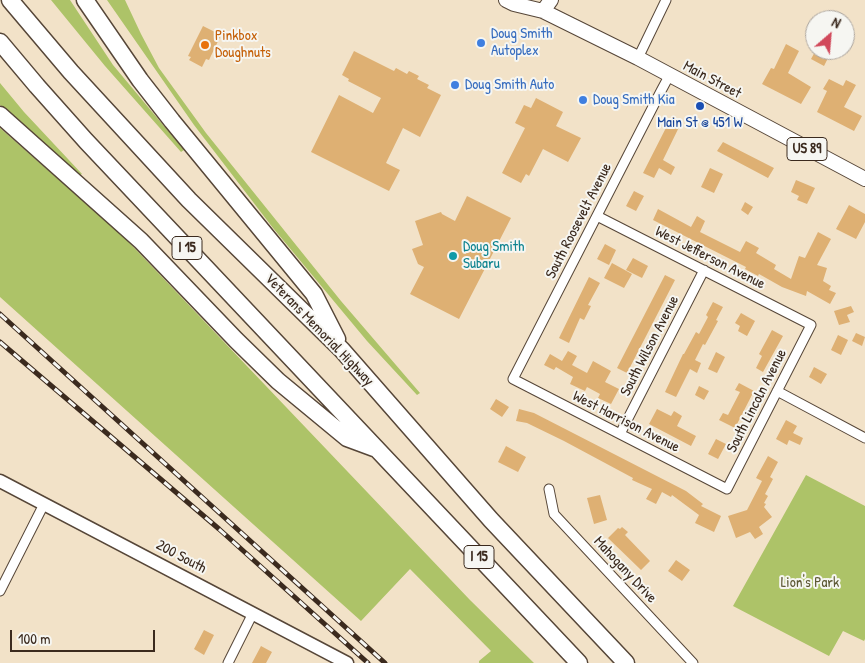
<!DOCTYPE html>
<html>
<head>
<meta charset="utf-8">
<style>
	body { margin:0 }
	#map { position:relative; width:865px; height:663px; overflow:hidden; background:#f2e2c8; font-family:"Patrick Hand",sans-serif }
	canvas { display:block }
	.north { position:absolute; left:805px; top:10px; width:50px; height:50px; box-sizing:border-box; background:#f6f6f2; border:1px solid #aba49d; border-radius:50%; rotate:27deg; font-size:14px; font-weight:700; line-height:20px; text-align:center; color:#3b2a1e }
	.north::after { content:''; display:block; margin:auto; width:18px; height:22px; background:#d1495b; clip-path:polygon(50% 0,100% 100%,50% 72%,0 100%) }
	.scale { position:absolute; left:10px; top:630px; width:145px; height:22px; box-sizing:border-box; border:2px solid #3b2a1e; border-top:0; padding-left:6px; font-size:15px; line-height:18px; white-space:nowrap; color:#3b2a1e; -webkit-text-stroke:4px #f6f6f2; paint-order:stroke }
</style>
</head>
<body>
<div id="map">
<canvas width="865" height="663"></canvas>
<div class="north">N</div>
<div class="scale">100 m</div>
</div>
<script>
const context = document.querySelector('canvas').getContext('2d');
context.lineJoin = 'round';
function fillPath(path, color) { context.fillStyle = color; context.fill(path, 'evenodd'); }
const shape = rows => new Path2D(rows.map(r => 'M' + r).join(''));
function trace(path, color, width, dash) { context.strokeStyle = color; context.lineWidth = width; context.lineCap = dash ? 'butt' : 'round'; context.setLineDash(dash || []); context.stroke(path); }
function label(font, color, halo, rows, align = 'center') {
  context.font = font + ' "Patrick Hand",sans-serif'; context.lineWidth = 4; context.setLineDash([]); context.textBaseline = 'middle'; context.strokeStyle = halo; context.fillStyle = color; for (const [text, x, y, turn = 0] of rows) {
    context.save(); context.translate(x, y); context.rotate((+turn || 0) * Math.PI / 180); context.textAlign = isNaN(turn) ? turn : align; if (halo) context.strokeText(text, 0, 0); context.fillText(text, 0, 0); context.restore();
  }
}
fillPath(shape([
	[51,0,70,0,113,65,184,150,181,152,105,66],
	[107,0,125,0,141,34,159,68,206,133,341,301,420,393,417,395,367,341,273,228,194,125],
	[0,83,24,112,82,174,80,175,0,105],
	[0,128,123,236,470,600,534,663,479,663,479,661,491,651,410,569,361,621,0,297],
	[806,475,865,506,865,639,864,641,843,631,829,656,733,606]
]), '#adc368');
fillPath(shape([
	[203,26,221,35,209,60,206,59,202,67,189,60,191,57,188,56],
	[786,44,799,51,788,73,811,87,801,104,762,84,771,68,774,69],
	[816,50,823,50,830,54,824,66,811,59],
	[354,51,394,71,396,68,407,74,409,71,419,76,417,79,429,85,427,88,441,95,420,137,403,128,386,163,400,170,389,191,311,152,339,95,373,113,381,98,348,81,349,79,342,75],
	[829,79,843,86,846,80,856,85,844,107,862,116,854,131,817,112,827,91,823,89],
	[536,98,563,112,556,126,581,138,568,162,543,149,529,176,526,174,521,183,502,173,525,128,515,123,524,105,531,108],
	[672,116,682,121,663,160,675,167,671,175,659,168,654,178,643,173],
	[723,142,774,168,768,178,717,151],
	[710,168,723,174,714,193,701,187],
	[796,180,815,188,807,204,797,200,799,196,791,192],
	[634,191,644,196,636,211,626,206],
	[467,196,511,218,459,319,410,294,424,267,418,264,412,249,423,245,415,221,441,212,442,214,455,221],
	[745,202,753,207,748,215,741,210],
	[849,205,865,214,865,222,856,239,836,229],
	[658,209,691,227,697,216,705,221,700,232,740,252,746,241,759,248,756,253,776,265,774,269,791,279,799,256,805,258,818,232,831,239,817,265,827,268,823,281,831,286,829,290,836,293,830,304,807,291,806,296,782,287,759,274,758,276,745,269,746,267,653,220],
	[605,244,616,250,609,265,597,259],
	[633,258,648,266,642,278,626,270],
	[612,263,632,274,624,288,604,278],
	[665,275,675,280,627,373,617,368],
	[589,277,600,283,588,305,591,306,584,320,580,318,569,343,559,338],
	[713,302,723,307,716,320,718,321,705,345,703,344,695,360,701,363,697,373,690,369,676,397,665,392,683,354,684,354,696,332,699,334,708,317,706,315],
	[851,306,854,312,847,315,850,322,839,325,834,311],
	[741,313,755,321,747,336,738,331,740,326,735,323],
	[772,330,783,336,763,372,756,368,762,356,759,354],
	[856,333,865,337,862,346,852,341],
	[838,335,848,340,841,355,831,350],
	[568,351,577,356,572,365,587,373,593,361,611,371,605,382,619,389,611,404,598,398,600,394,587,387,585,391,570,384,573,377,556,367,554,370,544,365,550,354,562,361],
	[716,352,725,357,717,373,708,369],
	[814,367,827,374,821,384,809,377],
	[739,383,754,391,735,428,719,420,723,413,728,415,740,392,735,390],
	[699,386,709,391,704,400,695,395],
	[496,399,509,407,502,417,490,409],
	[519,409,534,413,686,491,703,504,701,506,721,516,714,532,695,523,699,515,672,495,671,497,662,492,656,504,646,499,652,489,632,480,633,478,564,441,527,423,516,421],
	[657,409,671,416,674,411,682,416,677,426,696,436,691,446,649,424],
	[786,420,797,426,793,433,803,438,800,445,789,440,787,445,776,439],
	[716,439,726,444,718,459,708,454],
	[506,446,526,457,518,472,498,462],
	[768,456,778,462,770,477,773,479,765,494,768,496,764,503,766,504,764,507,772,517,759,527,763,534,755,539,750,532,736,538,728,516,747,510,762,481,756,478],
	[600,495,607,520,594,524,587,498],
	[622,527,628,532,625,535,650,561,641,570,608,538,618,528,620,529],
	[676,560,690,570,682,581,668,571],
	[204,630,214,635,204,655,194,649],
	[261,646,272,652,266,663,252,663]
]), '#deb073');
const street = shape([
	[638,58,666,0],
	[597,216,811,325,727,489,513,379,661,91,669,76],
	[777,391,865,438],
	[620,434,704,270],
	[549,489,554,514,693,663],
	[0,591,44,504],
	[228,663,253,613]
]);
const secondary = shape([
	[0,481,347,663]
]);
const primary = shape([
	[506,0,514,4,543,11,638,58,865,179],
	[543,11,551,0]
]);
const highway = shape([
	[10,0,71,72,189,200,342,350,491,520,626,663],
	[85,0,140,80,172,121,314,294,337,339],
	[0,42,37,86,86,141,579,663],
	[0,115,141,241,236,340,278,381,347,438,374,448]
]);
trace(street, '#564638', 11);
trace(secondary, '#564638', 15);
trace(primary, '#564638', 16);
trace(highway, '#564638', 19);
trace(street, '#fff', 9);
trace(secondary, '#fff', 12);
trace(primary, '#fff', 14);
trace(highway, '#fff', 16);
const rail = shape([
	[0,314,385,663],
	[0,342,219,529,368,663]
]);
trace(rail, '#3b2a1e', 5);
trace(rail, '#f6f6f2', 3, [9]);
for (const [x, y, r, color] of [
	[481,43,5,"#3f7fe0"],
	[205,45,5,"#e8710a"],
	[455,85,5,"#3f7fe0"],
	[583,100,5,"#3f7fe0"],
	[700,106,5,"#1a4fb4"],
	[453,256,5,"#0f9aa8"]
]) { const dot = new Path2D(); dot.arc(x, y, r, 0, 2 * Math.PI); context.fillStyle = color; context.fill(dot); trace(dot, '#f6f6f2', 2); }
for (const [x, y, w] of [
	[807,149,40],
	[187,248,30],
	[479,557,30]
]) { const box = new Path2D(); box.roundRect(x - w / 2, y - 11.5, w, 23, 4); context.fillStyle = '#f6f6f2'; context.fill(box); trace(box, '#3b2a1e', 1); }
label('bold 14px', '#3b2a1e', null, [
	["US 89",807,149],
	["I 15",187,248],
	["I 15",479,557]
]);
label('15px', '#366cbe', '#f6f6f2', [
	["Doug Smith",491,34],
	["Autoplex",491,51],
	["Doug Smith Auto",465,85],
	["Doug Smith Kia",593,100]
], 'left');
label('15px', '#c56008', '#f6f6f2', [
	["Pinkbox",215,36],
	["Doughnuts",215,53]
], 'left');
label('15px', '#3b2a1e', '#f6f6f2', [
	["Main Street",712,80,28],
	["South Roosevelt Avenue",579,221,-63],
	["West Jefferson Avenue",710,258,27],
	["Veterans Memorial Highway",319,330,46],
	["South Wilson Avenue",650,346,-63],
	["South Lincoln Avenue",757,401,-63],
	["West Harrison Avenue",626,422,27],
	["200 South",181,557,28],
	["Mahogany Drive",625,570,47]
]);
label('15px', '#164399', '#f6f6f2', [
	["Main St @ 451 W",700,123]
]);
label('15px', '#0d838f', '#f6f6f2', [
	["Doug Smith",463,247],
	["Subaru",463,264]
], 'left');
label('15px', '#5d5834', '#f6f6f2', [
	["Lion's Park",810,583]
]);
</script>
</body>
</html>
